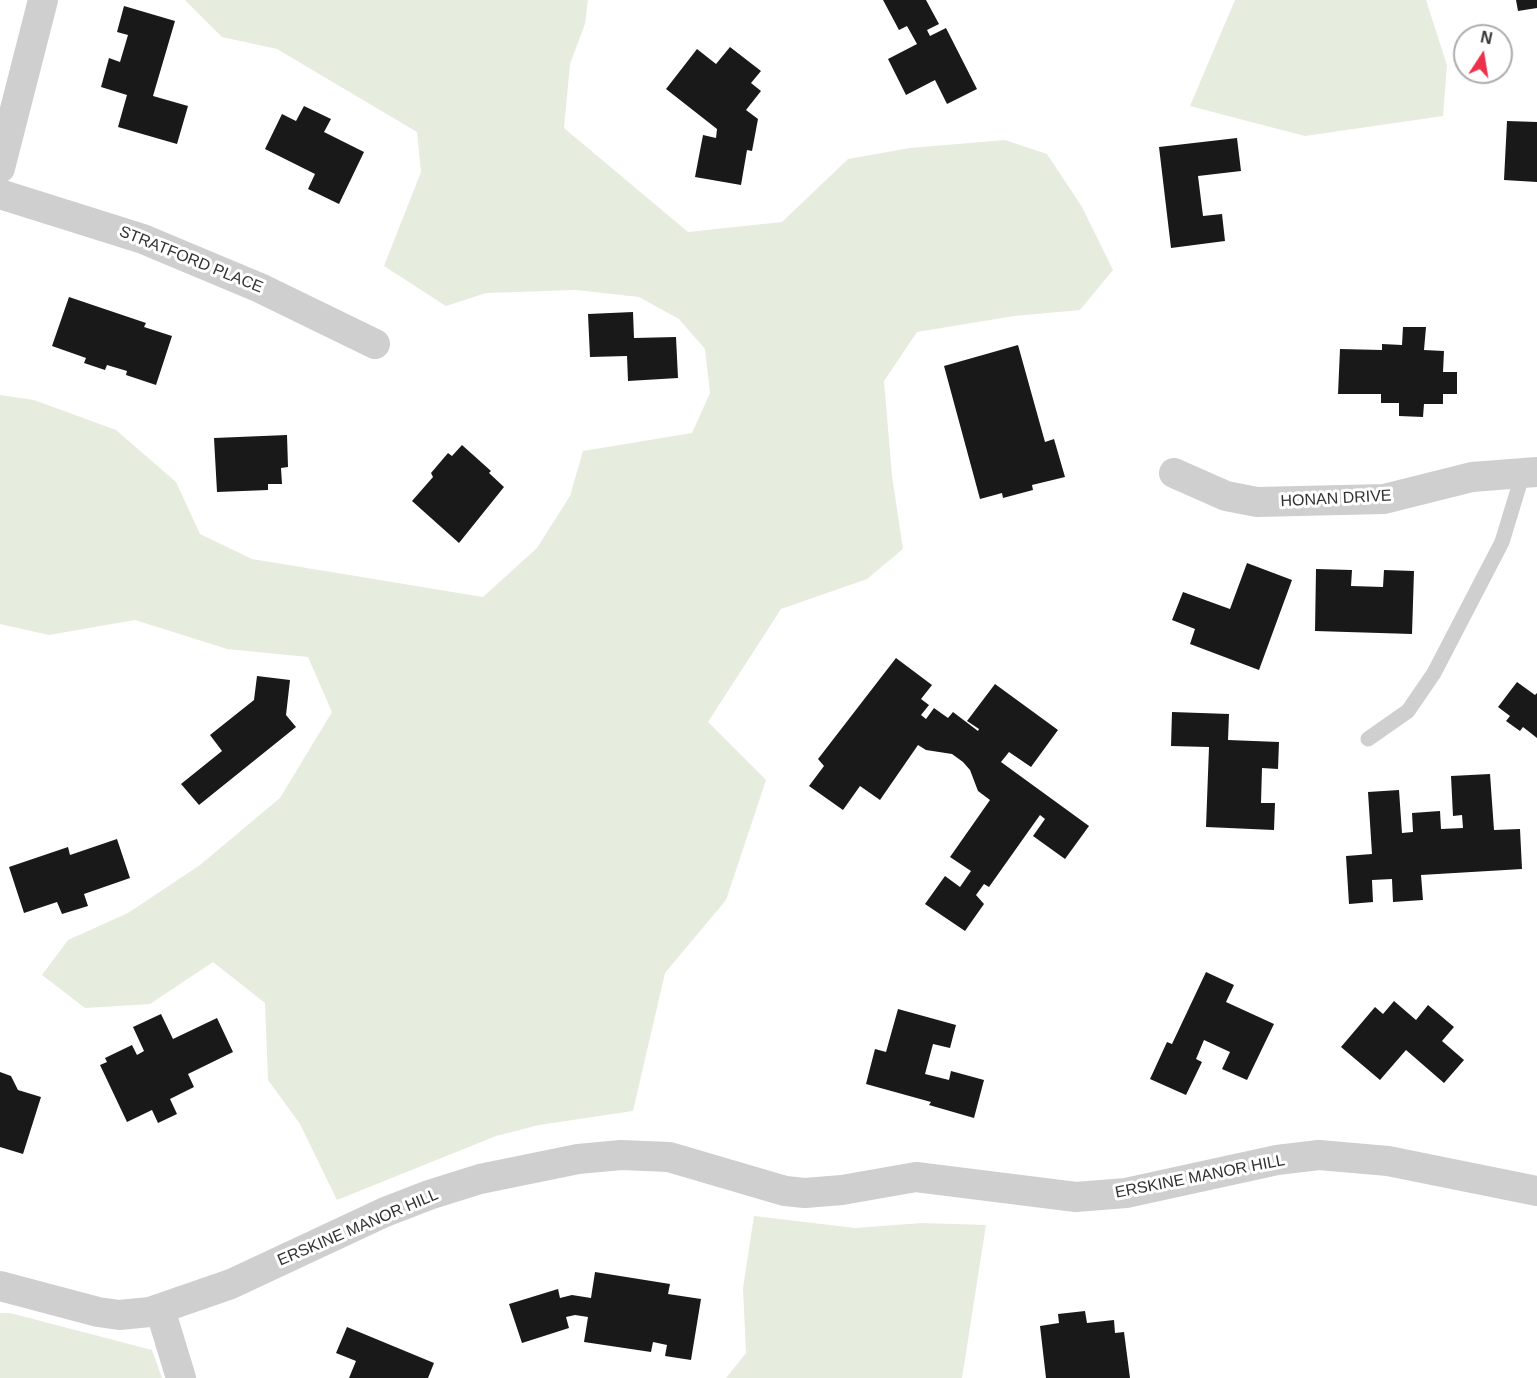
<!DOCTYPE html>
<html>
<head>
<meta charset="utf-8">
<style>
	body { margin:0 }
	#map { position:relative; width:1537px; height:1378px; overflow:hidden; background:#fff; font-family:Helvetica,sans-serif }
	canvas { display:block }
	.north { position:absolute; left:1453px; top:24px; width:60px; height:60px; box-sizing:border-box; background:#fff; border:2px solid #adadad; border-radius:50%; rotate:12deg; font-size:16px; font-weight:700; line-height:24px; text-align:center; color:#323232 }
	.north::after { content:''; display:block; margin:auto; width:21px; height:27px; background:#ed314b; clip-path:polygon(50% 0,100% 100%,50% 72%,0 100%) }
</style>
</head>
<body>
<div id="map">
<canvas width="1537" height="1378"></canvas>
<div class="north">N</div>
</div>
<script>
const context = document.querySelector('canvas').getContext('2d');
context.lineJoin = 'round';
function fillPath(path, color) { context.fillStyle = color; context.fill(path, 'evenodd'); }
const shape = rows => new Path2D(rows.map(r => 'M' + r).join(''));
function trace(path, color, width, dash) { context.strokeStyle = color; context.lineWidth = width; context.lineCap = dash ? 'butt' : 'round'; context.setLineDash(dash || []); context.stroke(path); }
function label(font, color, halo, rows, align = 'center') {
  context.font = font + ' Helvetica,sans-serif'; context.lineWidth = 6; context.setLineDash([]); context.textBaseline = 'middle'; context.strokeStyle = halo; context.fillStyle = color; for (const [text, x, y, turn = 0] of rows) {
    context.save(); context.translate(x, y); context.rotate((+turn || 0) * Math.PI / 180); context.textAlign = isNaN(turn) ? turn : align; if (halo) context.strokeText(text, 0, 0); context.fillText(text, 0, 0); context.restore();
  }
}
fillPath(shape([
	[185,0,588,0,585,24,570,64,564,128,688,232,782,222,848,159,910,148,1005,140,1047,154,1082,207,1113,270,1080,310,1014,316,917,332,884,381,892,476,903,549,867,579,781,609,708,722,766,780,726,900,665,973,633,1111,539,1125,496,1136,337,1200,300,1124,268,1080,265,1003,213,962,150,1004,85,1008,42,975,68,940,128,913,200,865,280,798,332,712,308,657,227,649,135,620,49,635,0,624,0,395,34,400,116,430,176,482,200,534,252,559,483,597,537,548,570,496,583,451,692,433,710,393,705,349,679,319,639,297,576,290,486,293,446,306,384,266,421,172,417,132,277,49,222,37],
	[1235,0,1426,0,1447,65,1443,116,1305,136,1190,106],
	[754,1216,855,1228,922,1223,986,1225,962,1378,726,1378,746,1353,743,1288],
	[0,1313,10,1313,152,1350,162,1378,0,1378]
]), '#e6ecde');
fillPath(shape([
	[883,0,926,0,939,24,927,30,930,36,946,28,977,89,947,104,935,80,906,95,888,59,917,44,907,26,899,30],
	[1516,0,1537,0,1537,8,1518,11],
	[124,6,175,21,153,96,188,106,177,144,118,127,127,95,101,87,109,58,120,62,128,35,117,32],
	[730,47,761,71,751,83,761,91,746,110,758,119,752,151,747,150,741,185,695,177,703,135,716,138,717,129,666,89,697,49,716,64],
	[304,106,331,119,324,132,364,152,339,204,308,189,315,174,265,149,282,114,296,121],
	[1507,121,1537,122,1537,182,1504,180],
	[1237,138,1241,171,1198,176,1203,216,1222,214,1225,241,1171,248,1159,147],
	[69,297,146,323,144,327,172,336,156,385,126,375,127,371,107,365,105,370,84,363,86,358,52,346],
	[633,312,634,338,676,337,678,378,628,381,627,356,590,357,588,314],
	[1403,327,1426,327,1424,350,1444,351,1443,372,1457,372,1457,394,1443,394,1443,404,1424,404,1423,417,1399,416,1399,403,1381,403,1381,394,1338,394,1340,349,1382,350,1382,344,1402,345],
	[1018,345,1045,442,1054,439,1065,477,1032,485,1033,490,1003,498,1002,493,980,499,944,366],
	[287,435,288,467,281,468,282,484,268,484,268,490,217,492,214,438],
	[462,445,491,471,489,473,504,487,459,543,412,501,433,477,431,473,448,453,452,456],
	[1247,563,1292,580,1259,670,1190,644,1195,629,1172,620,1183,592,1230,609],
	[1316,569,1352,570,1351,586,1383,587,1384,570,1414,571,1412,634,1315,631],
	[896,658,932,685,921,699,929,705,921,715,926,719,934,708,948,718,953,712,978,731,979,729,967,721,995,684,1058,730,1031,767,1009,752,1001,762,1089,826,1065,859,1033,836,1045,819,1040,815,989,887,984,884,976,895,984,904,965,931,925,904,945,876,960,887,971,871,950,857,990,800,978,791,970,770,963,762,952,754,926,750,918,745,880,800,860,786,843,810,809,786,824,766,818,759],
	[257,676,290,680,286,715,296,727,199,805,181,784,222,751,210,735,254,700],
	[1517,682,1535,695,1537,693,1537,738,1523,727,1520,731,1506,721,1510,716,1498,707],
	[1172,712,1229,714,1228,740,1279,742,1278,769,1262,768,1261,803,1275,803,1274,830,1206,827,1209,747,1171,746],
	[1490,774,1494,830,1520,829,1522,869,1421,875,1423,900,1393,902,1392,879,1372,880,1373,902,1349,904,1346,856,1372,854,1368,792,1399,790,1402,833,1413,832,1412,813,1440,811,1441,829,1463,828,1462,815,1453,816,1451,776],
	[117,839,130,878,84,894,88,906,62,914,57,902,24,913,9,867,68,847,70,855],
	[1206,972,1234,985,1226,1002,1274,1024,1247,1080,1222,1069,1230,1052,1204,1040,1196,1059,1202,1062,1186,1095,1150,1079,1167,1042,1172,1044],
	[1394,1001,1416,1020,1428,1005,1454,1027,1442,1041,1464,1060,1444,1083,1406,1050,1380,1080,1341,1047,1375,1007,1383,1014],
	[898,1009,956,1025,950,1048,933,1044,925,1074,949,1080,951,1071,984,1080,974,1118,929,1105,931,1102,866,1084,875,1049,886,1052],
	[161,1014,173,1039,217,1018,233,1052,188,1074,194,1087,170,1099,177,1114,158,1123,152,1110,127,1122,100,1065,107,1062,105,1058,132,1045,137,1055,144,1051,133,1027],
	[0,1072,11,1076,18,1090,41,1097,23,1154,0,1147],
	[595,1272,670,1284,668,1294,701,1299,691,1360,665,1356,667,1345,653,1342,651,1352,584,1342,588,1317,575,1315,566,1317,569,1328,522,1343,509,1304,558,1289,560,1298,572,1295,591,1298],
	[1085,1311,1087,1323,1114,1320,1115,1333,1124,1332,1130,1378,1046,1378,1040,1326,1059,1323,1058,1314],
	[347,1327,434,1363,428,1378,349,1378,356,1361,336,1353]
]), '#191919');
trace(shape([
	[1368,739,1408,711,1434,673,1502,542,1523,473]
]), '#cfcfcf', 15);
trace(shape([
	[0,168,43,0],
	[0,194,143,239,260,288,375,344],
	[1174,473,1226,496,1257,502,1384,499,1472,477,1537,472],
	[0,1286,98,1312,119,1315,150,1312,231,1284,385,1212,429,1195,480,1179,578,1159,621,1155,669,1157,785,1191,805,1193,842,1190,916,1177,1076,1197,1126,1193,1277,1160,1319,1155,1388,1161,1537,1191],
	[160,1309,181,1378]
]), '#cfcfcf', 30);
label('16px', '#323232', '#fff', [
	["STRATFORD PLACE",191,260,22],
	["HONAN DRIVE",1336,499,-3],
	["ERSKINE MANOR HILL",1200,1177,-11],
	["ERSKINE MANOR HILL",358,1228,-23]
]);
</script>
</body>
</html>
